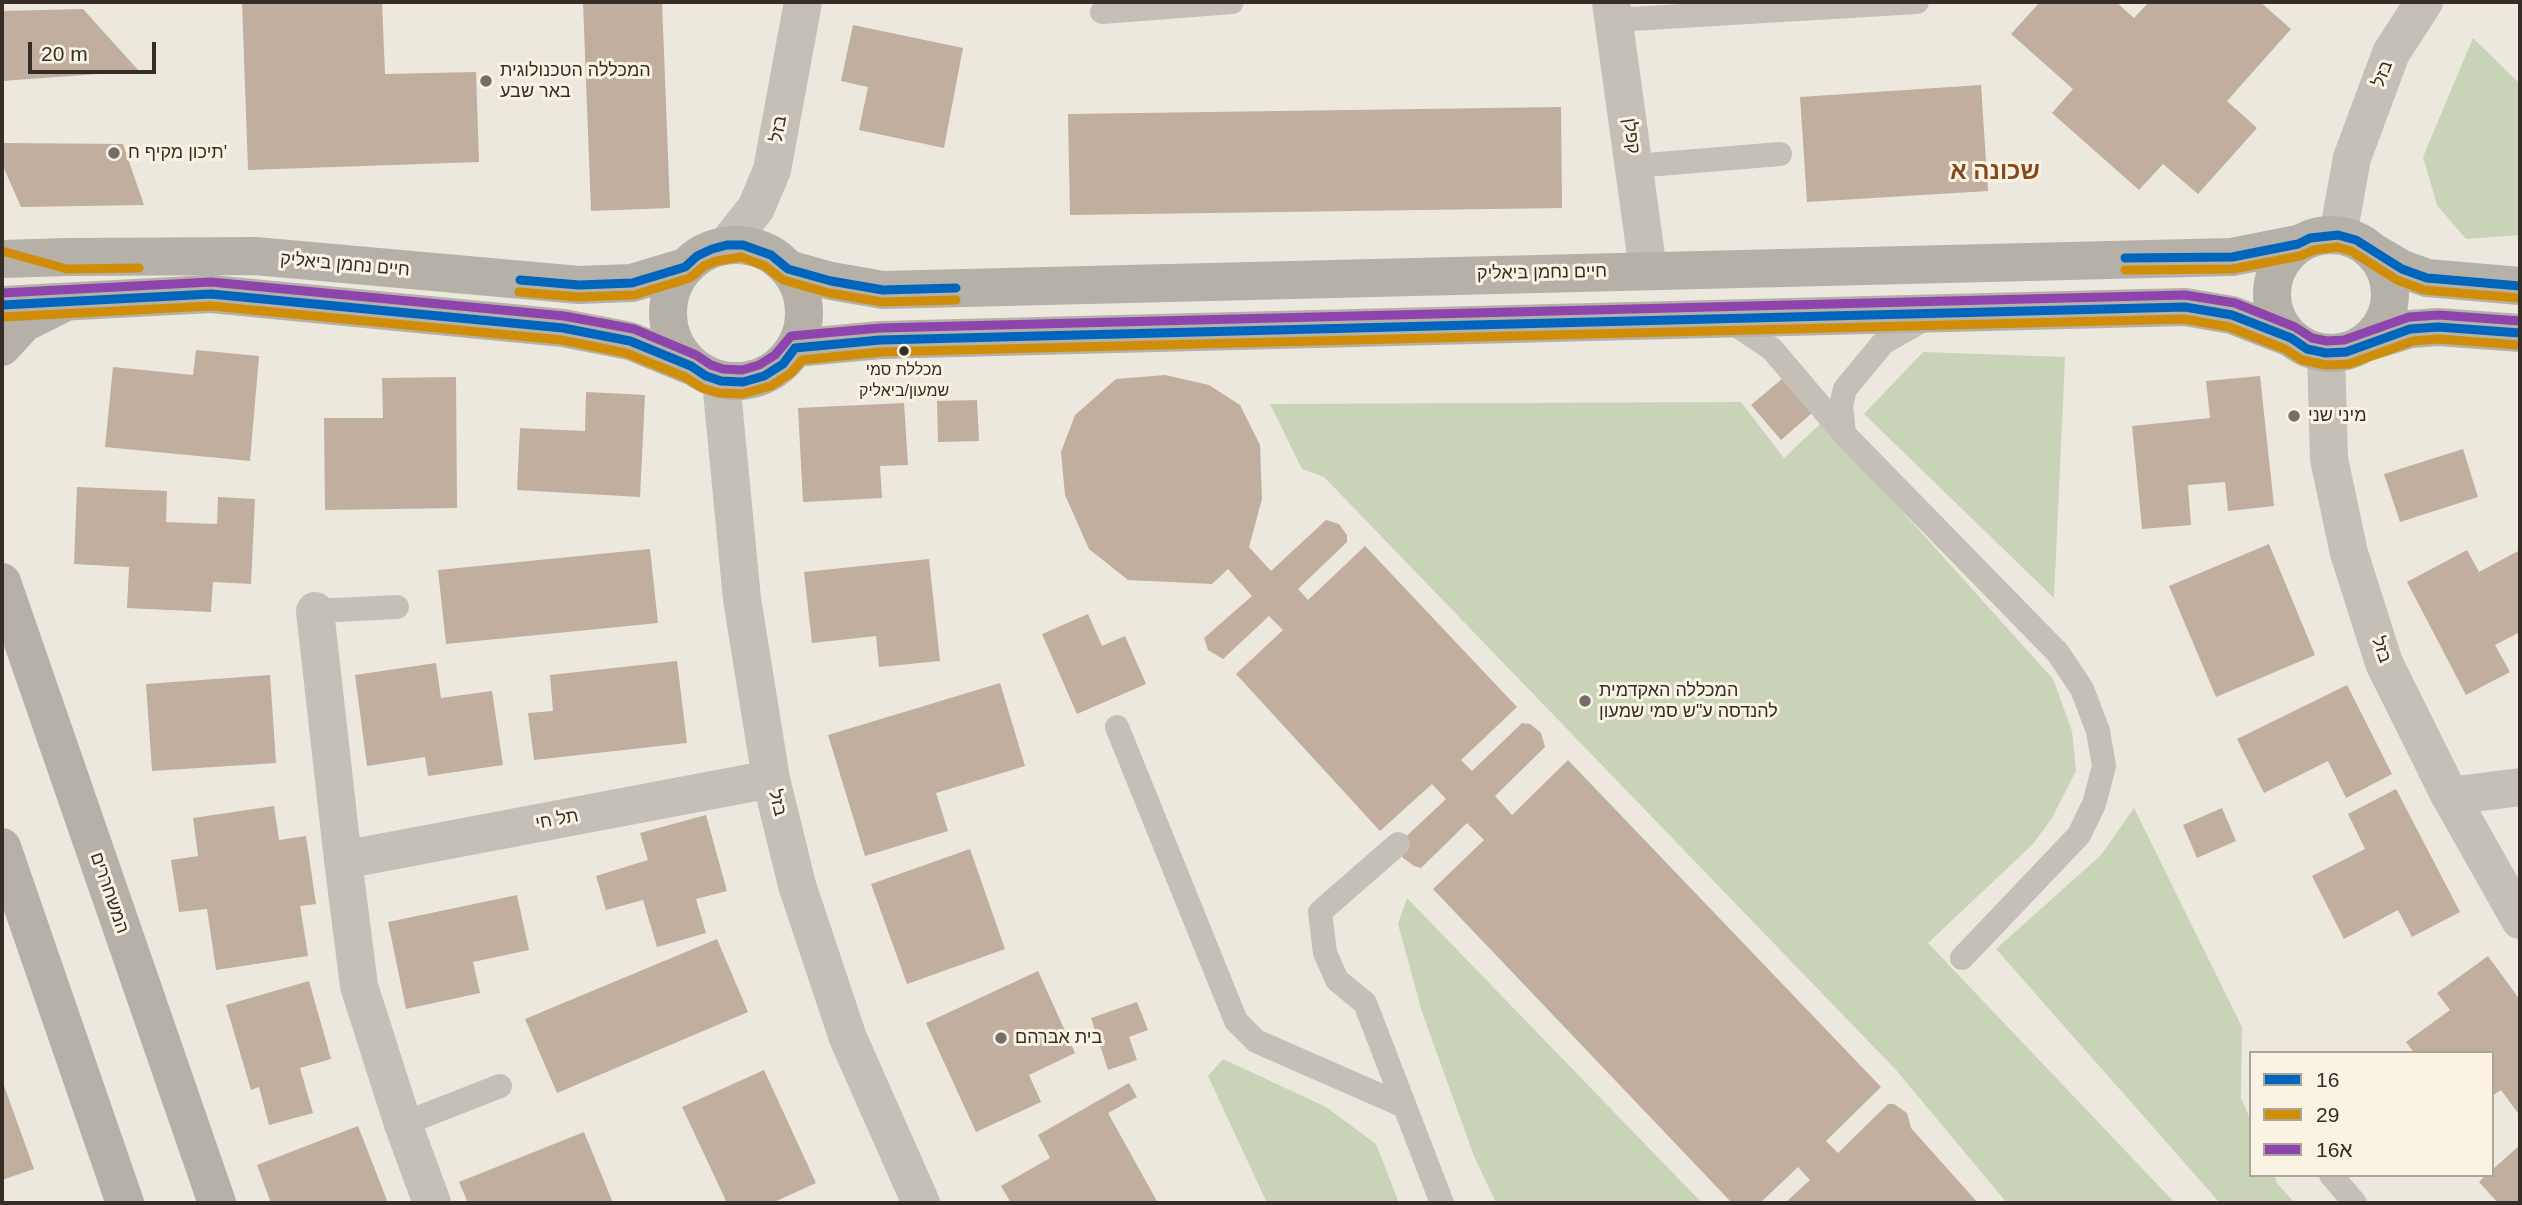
<!DOCTYPE html>
<html>
<head>
<meta charset="utf-8">
<style>
	body { margin:0 }
	#map { position:relative; width:2522px; height:1205px; overflow:hidden; background:#ece8de; font-family:Arial,"Noto Sans Hebrew",sans-serif }
	canvas { display:block }
	.frame { position:absolute; inset:0; border:4px solid #352d26; pointer-events:none }
	.legend { position:absolute; left:2249px; top:1051px; width:245px; height:126px; box-sizing:border-box; background:#faf3e4; border:2px solid #aba498; margin:0; padding:9px 12px; list-style:none; font-size:21px; color:#352d26 }
	.legend li { display:flex; align-items:center; gap:14px; height:35px }
	.legend b { width:35px; border:2px solid #aba498 }
	.scale { position:absolute; left:28px; top:42px; width:128px; height:32px; box-sizing:border-box; border:4px solid #352d26; border-top:0; padding-left:9px; font-size:21px; line-height:24px; white-space:nowrap; color:#352d26; -webkit-text-stroke:5px #faf3e4; paint-order:stroke }
</style>
</head>
<body>
<div id="map">
<canvas width="2522" height="1205"></canvas>
<div class="frame"></div>
<ul class="legend">
<li><b style="height:9px;background:#0065bd"></b>16</li>
<li><b style="height:9px;background:#d08e08"></b>29</li>
<li><b style="height:9px;background:#8e44ad"></b>16א</li>
</ul>
<div class="scale">20 m</div>
</div>
<script>
const context = document.querySelector('canvas').getContext('2d');
context.lineJoin = 'round';
function fillPath(path, color) { context.fillStyle = color; context.fill(path, 'evenodd'); }
const shape = rows => new Path2D(rows.map(r => 'M' + r).join(''));
function trace(path, color, width, dash) { context.strokeStyle = color; context.lineWidth = width; context.lineCap = dash ? 'butt' : 'round'; context.setLineDash(dash || []); context.stroke(path); }
function label(font, color, halo, rows, align = 'center') {
  context.font = font + ' Arial,"Noto Sans Hebrew",sans-serif'; context.lineWidth = 6; context.setLineDash([]); context.textBaseline = 'middle'; context.strokeStyle = halo; context.fillStyle = color; for (const [text, x, y, turn = 0] of rows) {
    context.save(); context.translate(x, y); context.rotate((+turn || 0) * Math.PI / 180); context.textAlign = isNaN(turn) ? turn : align; if (halo) context.strokeText(text, 0, 0); context.fillText(text, 0, 0); context.restore();
  }
}
fillPath(shape([
	[2473,38,2520,84,2520,235,2466,239,2437,205,2423,157],
	[1923,352,2065,357,2054,598,1864,414],
	[1741,402,1784,458,1822,422,2053,679,2072,731,2076,771,2052,818,2033,844,1928,943,2175,1203,2007,1203,1896,1070,1324,477,1302,469,1270,404],
	[2134,808,2242,1027,2241,1098,2251,1121,2251,1175,2274,1175,2277,1183,2295,1203,2220,1203,1996,949,2101,855],
	[1407,898,1702,1203,1496,1203,1474,1156,1422,1012,1398,924],
	[1223,1059,1326,1107,1376,1144,1399,1203,1267,1203,1208,1076]
]), '#c9d3b8');
fillPath(shape([
	[242,2,382,2,385,74,476,72,479,162,248,170],
	[583,2,662,2,670,208,591,211],
	[2040,2,2116,2,2134,18,2149,2,2260,2,2291,29,2227,101,2257,128,2198,194,2163,164,2139,190,2052,113,2073,89,2011,34],
	[83,9,139,71,2,81,2,11],
	[853,25,963,48,944,148,859,130,868,87,841,81],
	[1981,85,1988,191,1807,202,1800,97],
	[1561,107,1562,208,1070,215,1068,114],
	[2,143,123,144,144,205,21,207,2,164],
	[196,350,259,356,250,461,105,447,113,367,193,375],
	[1165,375,1209,385,1240,405,1260,445,1262,499,1249,547,1271,571,1326,520,1339,524,1347,535,1347,542,1298,589,1308,600,1365,546,1517,707,1461,760,1472,771,1522,723,1530,724,1541,733,1545,747,1495,796,1512,815,1568,760,1881,1087,1826,1141,1838,1153,1888,1104,1894,1104,1907,1113,1911,1128,1978,1203,1785,1203,1810,1180,1798,1167,1760,1203,1732,1203,1433,889,1484,840,1467,823,1421,868,1414,866,1403,858,1398,844,1446,799,1432,784,1380,831,1236,674,1283,630,1269,616,1223,659,1208,650,1204,638,1252,596,1228,569,1212,584,1128,580,1089,549,1065,495,1061,452,1075,415,1116,379],
	[2260,376,2274,506,2228,511,2225,482,2188,485,2191,525,2142,529,2132,426,2210,418,2206,381],
	[456,377,457,508,325,510,324,418,383,418,382,378],
	[1782,379,1812,413,1781,440,1751,405],
	[586,392,645,395,640,497,517,490,520,428,585,431],
	[977,400,979,441,938,442,937,401],
	[904,403,908,465,880,466,882,498,803,502,798,408],
	[2463,449,2478,497,2400,522,2384,474],
	[77,487,167,491,166,522,217,524,218,497,255,499,251,584,213,582,211,612,127,608,129,567,74,564],
	[2269,544,2315,655,2216,697,2169,586],
	[650,549,658,623,446,644,438,570],
	[2467,550,2479,572,2520,550,2520,632,2495,645,2510,672,2466,695,2407,582],
	[929,559,940,661,879,667,876,636,812,643,804,572],
	[1088,614,1102,646,1125,636,1146,684,1077,714,1042,634],
	[677,661,687,743,534,760,528,713,553,711,550,675],
	[436,663,441,698,492,691,503,765,428,776,425,757,367,766,355,675],
	[270,675,276,763,152,771,146,684],
	[1000,683,1025,766,936,793,948,831,865,856,828,735],
	[2347,685,2392,774,2346,798,2328,761,2264,793,2237,739],
	[2396,789,2460,912,2412,937,2398,910,2344,939,2312,876,2365,849,2348,814],
	[274,806,279,840,306,836,316,904,300,906,308,956,216,970,207,909,179,912,171,860,198,856,193,818],
	[2222,808,2236,841,2197,858,2183,825],
	[706,815,727,891,696,899,706,933,657,947,643,900,606,910,596,876,648,860,640,833],
	[970,849,1005,949,907,984,871,884],
	[517,895,529,950,473,962,480,993,406,1009,388,922],
	[717,939,748,1012,557,1093,525,1019],
	[2488,956,2520,1000,2520,1116,2501,1090,2492,1096,2492,1053,2414,1053,2406,1042,2450,1010,2437,993],
	[1038,971,1075,1053,1029,1075,1041,1102,976,1132,926,1023],
	[309,981,331,1059,300,1068,313,1113,269,1125,259,1087,251,1090,226,1005],
	[1137,1002,1148,1030,1129,1037,1137,1060,1108,1070,1091,1018],
	[764,1070,816,1183,772,1203,727,1203,682,1107],
	[2,1080,34,1169,2,1180],
	[1129,1083,1137,1097,1108,1113,1158,1203,1011,1203,1001,1186,1050,1158,1038,1135],
	[358,1126,388,1203,271,1203,257,1165],
	[584,1132,613,1203,468,1203,459,1182],
	[2520,1145,2520,1203,2498,1203,2479,1182,2486,1175,2492,1175,2492,1170]
]), '#c1ae9f');
trace(shape([
	[1102,12,1232,2],
	[1614,20,1917,2],
	[1635,166,1780,154],
	[1727,319,1772,349,1844,434,2058,653,2082,689,2098,731,2104,766,2094,804,2079,835,1962,958],
	[1844,434,1841,405,1845,389,1883,343,1928,317],
	[315,611,397,607],
	[1117,727,1236,1021,1256,1041,1404,1106],
	[1398,844,1320,912,1325,953,1337,980,1365,1003,1442,1203],
	[403,1124,500,1086],
	[2331,1175,2355,1203]
]), '#c5c0b7', 24);
trace(shape([
	[1611,2,1648,270],
	[2338,235,2352,158,2391,53,2424,2],
	[727,245,756,208,772,170,803,2],
	[2326,353,2329,459,2349,553,2384,663,2450,796,2520,920],
	[721,381,742,599,771,779,797,885,848,1038,921,1203],
	[315,611,343,860,359,986,403,1124,432,1203],
	[2450,796,2520,787],
	[343,860,771,779]
]), '#c5c0b7', 38);
trace(shape([
	'2272 294a59 59 0 1 1 118 0a59 59 0 1 1-118 0Z',
	'668 313a68 68 0 1 1 136 0a68 68 0 1 1-136 0Z',
	[2370,250,2402,269,2427,278,2520,286],
	[2,259,68,257,255,256,579,285,632,283,685,267],
	[788,269,831,281,883,290,2232,257,2298,244],
	[2,305,211,294,563,328,630,341,691,366],
	[2365,343,2410,329,2438,327,2520,333],
	[2,347,24,323,62,304],
	[795,348,880,340,2185,307,2232,315,2291,338],
	[2,582,217,1203],
	[2,847,125,1203]
]), '#b5b0a8', 38);
trace(shape([
	[2125,258,2232,257,2298,244,2310,238,2338,235,2356,240,2402,269,2427,278,2520,286],
	[520,280,579,285,632,283,685,267,697,256,712,249,727,245,743,245,771,255,788,269,831,281,883,290,956,288],
	[2,305,211,294,563,328,630,341,691,366,706,376,721,381,743,382,764,376,783,364,795,348,880,340,2185,307,2232,315,2291,338,2307,349,2326,353,2346,352,2410,329,2438,327,2520,333]
]), '#0065bd', 9);
trace(shape([
	[2,251,67,269,139,268],
	[2125,270,2233,269,2300,256,2314,250,2337,247,2351,251,2397,280,2424,290,2519,298],
	[519,292,578,297,634,295,690,278,704,266,716,261,741,257,765,266,783,280,829,293,882,302,956,300],
	[3,317,211,306,561,340,626,353,685,377,702,388,719,393,742,394,771,386,791,373,802,360,881,352,2184,319,2229,327,2285,349,2302,360,2326,365,2349,364,2413,341,2438,339,2519,345]
]), '#d08e08', 9);
trace(shape([
	[2,293,211,282,564,316,634,329,696,355,711,365,723,369,742,370,759,365,775,355,791,336,880,328,2185,295,2235,303,2295,327,2312,338,2327,341,2344,340,2409,317,2439,315,2520,321]
]), '#8e44ad', 9);
for (const [x, y, r, color] of [
	[486,81,7,"#756e66"],
	[114,153,7,"#756e66"],
	[904,351,6,"#352d26"],
	[2294,416,7,"#756e66"],
	[1585,701,7,"#756e66"],
	[1001,1038,7,"#756e66"]
]) { const dot = new Path2D(); dot.arc(x, y, r, 0, 2 * Math.PI); context.fillStyle = color; context.fill(dot); trace(dot, '#faf3e4', 2.5); }
label('16px', '#352d26', '#faf3e4', [
	["מכללת סמי",904,371],
	["שמעון/ביאליק",904,392]
]);
label('18px', '#352d26', '#faf3e4', [
	["המכללה הטכנולוגית",500,71],
	["באר שבע",500,92],
	["תיכון מקיף ח'",128,153],
	["מיני שני",2308,416],
	["המכללה האקדמית",1599,691],
	["להנדסה ע\"ש סמי שמעון",1599,712],
	["בית אברהם",1015,1038]
], 'left');
label('18px', '#352d26', '#faf3e4', [
	["בזל",2383,74,-69],
	["בזל",779,129,-80],
	["קפלן",1631,136,82],
	["חיים נחמן ביאליק",345,265,5],
	["חיים נחמן ביאליק",1542,273,-1],
	["בזל",2381,650,71],
	["בזל",777,803,76],
	["תל חי",557,820,-11],
	["המשחררים",109,893,71]
]);
label('bold 24px', '#87471c', '#faf3e4', [
	["שכונה א",1995,172]
]);
</script>
</body>
</html>
